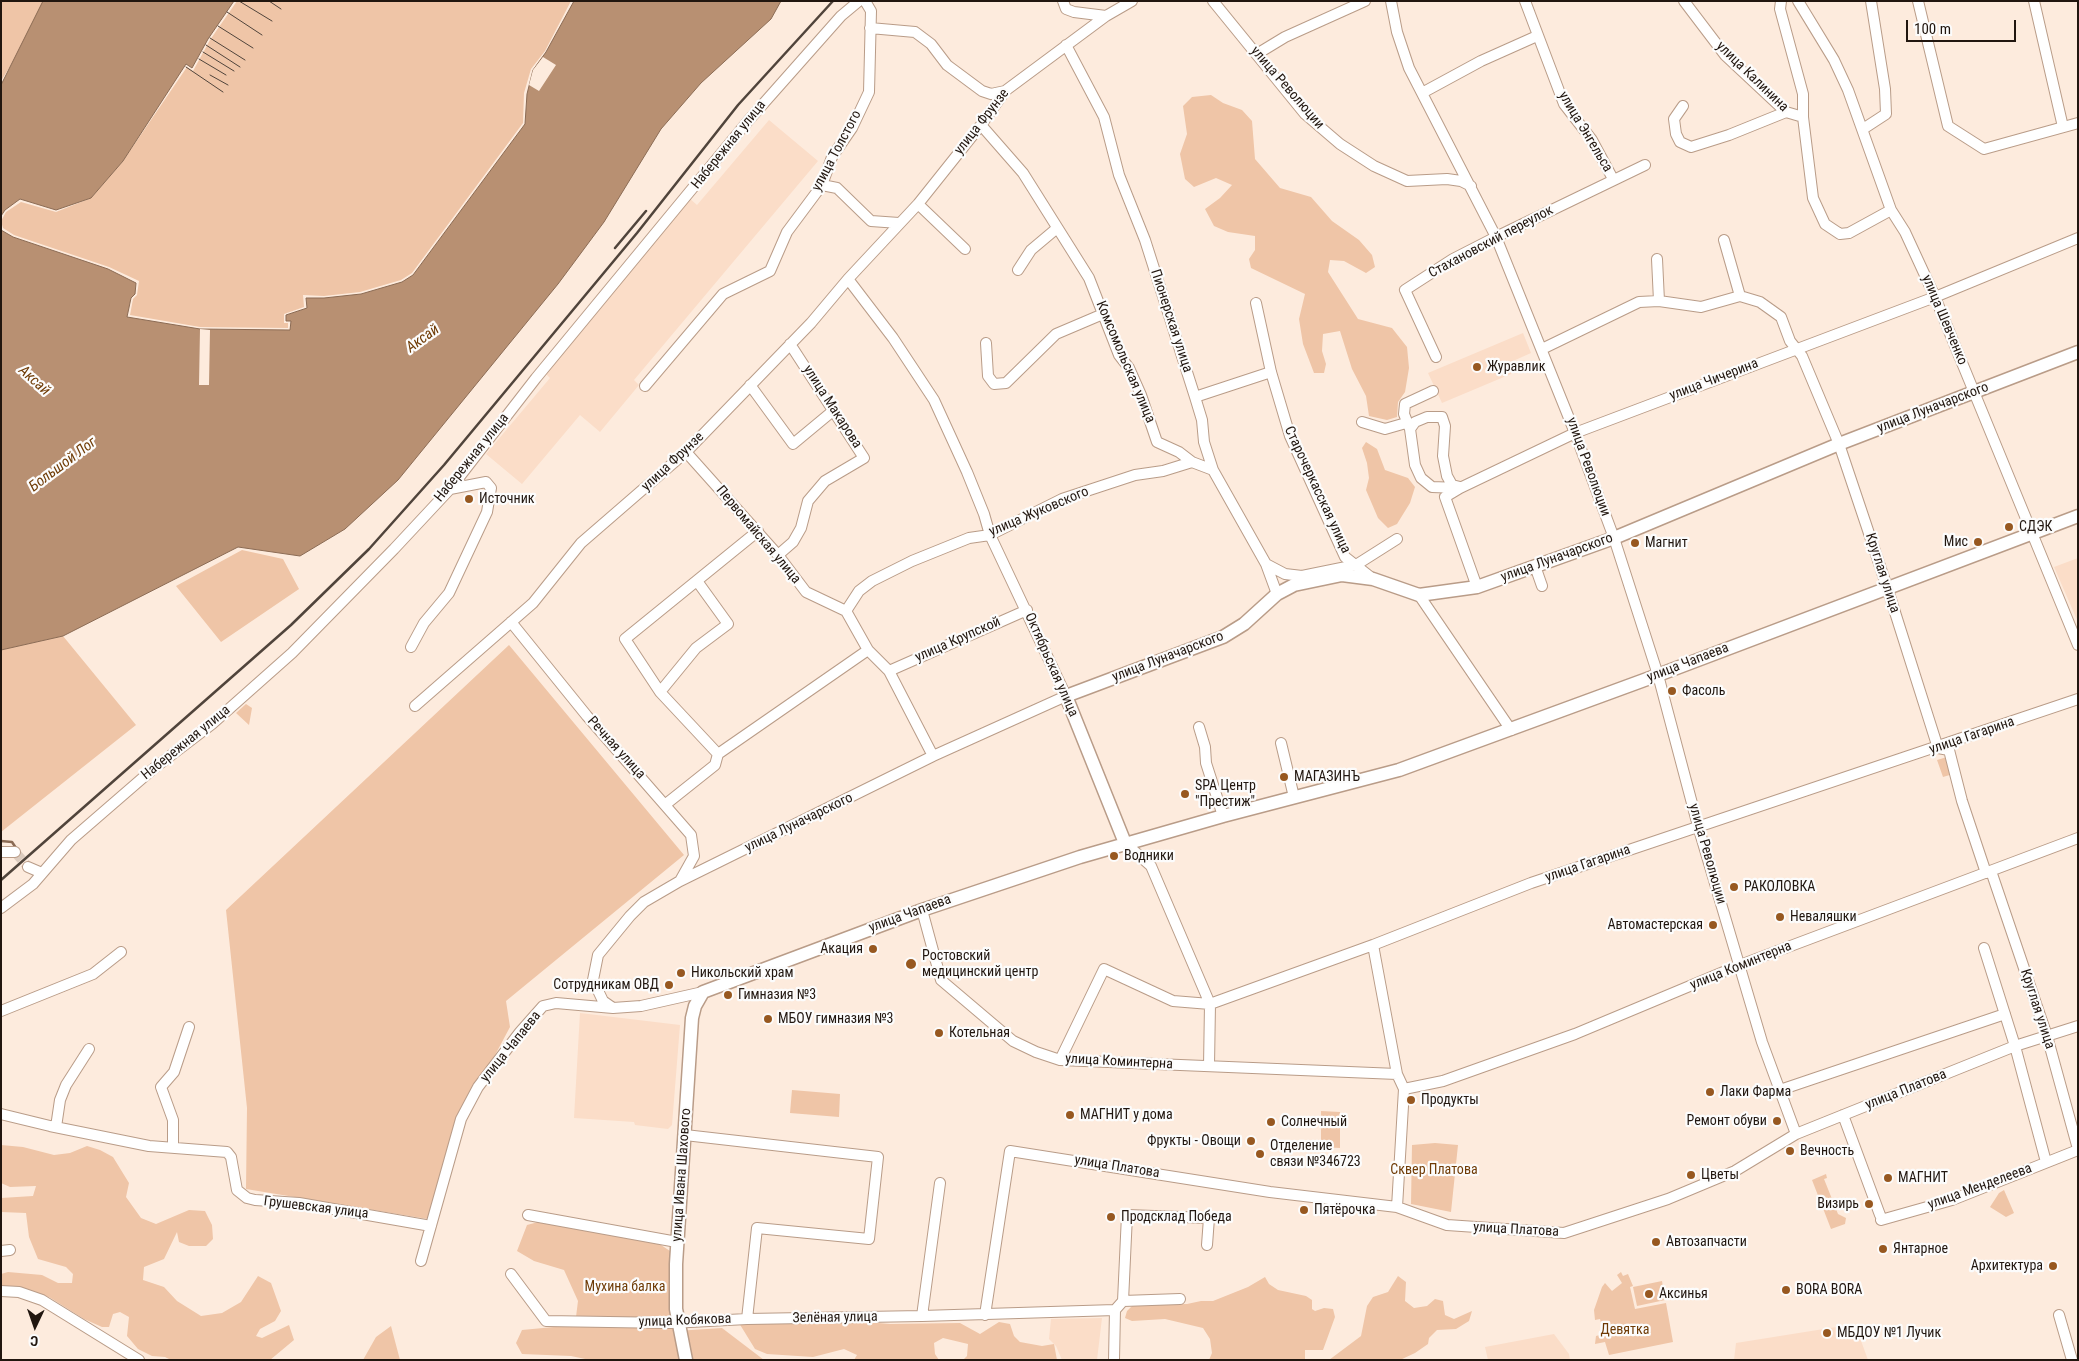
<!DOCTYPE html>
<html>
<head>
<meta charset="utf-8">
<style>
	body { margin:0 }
	#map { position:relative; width:2079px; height:1361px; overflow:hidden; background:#fdebdd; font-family:"Roboto Condensed",sans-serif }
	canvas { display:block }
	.frame { position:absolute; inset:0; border:2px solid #21160f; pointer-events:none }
	.north { position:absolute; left:10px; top:1301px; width:50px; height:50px; -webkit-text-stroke:4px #fcfcfc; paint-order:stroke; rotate:183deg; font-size:14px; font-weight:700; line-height:20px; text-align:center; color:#21160f }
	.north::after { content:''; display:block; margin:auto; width:18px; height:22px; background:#21160f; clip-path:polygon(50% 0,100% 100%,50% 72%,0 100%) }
	.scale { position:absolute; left:1906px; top:20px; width:110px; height:22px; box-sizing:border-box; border:2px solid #21160f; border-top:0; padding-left:6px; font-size:15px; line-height:18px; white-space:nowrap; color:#21160f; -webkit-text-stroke:4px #fcfcfc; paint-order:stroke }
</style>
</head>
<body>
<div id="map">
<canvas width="2079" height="1361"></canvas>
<div class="frame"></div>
<div class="north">С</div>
<div class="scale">100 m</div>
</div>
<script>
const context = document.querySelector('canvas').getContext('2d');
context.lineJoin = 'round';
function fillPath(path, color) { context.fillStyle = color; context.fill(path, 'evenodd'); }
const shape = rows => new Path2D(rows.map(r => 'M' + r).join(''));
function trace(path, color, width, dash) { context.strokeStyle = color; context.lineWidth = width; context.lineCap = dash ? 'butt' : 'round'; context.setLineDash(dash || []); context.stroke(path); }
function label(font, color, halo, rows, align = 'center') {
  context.font = font + ' "Roboto Condensed",sans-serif'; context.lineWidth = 4.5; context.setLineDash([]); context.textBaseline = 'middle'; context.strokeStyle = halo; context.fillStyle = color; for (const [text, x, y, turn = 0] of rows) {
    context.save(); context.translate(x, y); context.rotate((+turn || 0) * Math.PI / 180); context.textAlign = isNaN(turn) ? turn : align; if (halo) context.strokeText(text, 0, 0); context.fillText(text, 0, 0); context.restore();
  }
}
fillPath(shape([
	[769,120,818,161,634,380,639,385,600,432,580,415,522,484,486,454,550,378,545,373,688,197,697,205],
	[1523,333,1531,353,1513,361,1511,374,1442,403,1428,373],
	[2078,558,2078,622,2054,567],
	[580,1013,680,1025,672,1125,668,1129,635,1125,634,1122,574,1118],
	[1102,1318,1097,1360,1062,1360,1056,1346,1049,1339,1051,1319],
	[1855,1324,1868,1360,1734,1360,1736,1343],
	[1554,1334,1569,1354,1570,1360,1488,1360,1485,1347]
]), '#fbddc8');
fillPath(shape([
	[1,1,51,1,1,81],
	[237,1,571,1,545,51,531,69,524,93,523,123,412,273,401,280,360,292,324,296,303,295,304,307,284,314,284,323,288,323,288,328,200,327,130,315,133,299,137,295,139,281,109,267,14,235,3,228,1,221,6,212,21,202,56,212,91,198,123,161,187,67,193,71,210,40],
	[1211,95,1223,103,1242,110,1252,121,1255,159,1280,188,1311,197,1332,221,1359,240,1372,255,1375,267,1366,273,1344,261,1330,260,1328,272,1358,319,1392,328,1407,347,1409,368,1405,392,1398,402,1397,417,1387,420,1369,416,1366,396,1352,369,1340,331,1323,334,1322,351,1326,364,1324,373,1314,373,1303,344,1299,319,1305,294,1251,268,1249,259,1255,250,1255,236,1228,232,1214,226,1205,209,1220,198,1232,185,1216,178,1194,187,1185,179,1180,154,1187,134,1183,106,1192,97],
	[1366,442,1377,449,1385,470,1408,478,1415,487,1410,503,1397,524,1388,528,1378,518,1366,490,1369,478,1367,463,1362,448],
	[242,550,283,559,299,589,221,642,176,586],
	[63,636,136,725,1,832,1,650],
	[509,645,684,855,506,1001,510,1027,461,1119,428,1219,246,1189,247,1108,226,910],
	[246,704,252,708,249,725,236,713],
	[1947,757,1953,774,1943,777,1937,760],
	[792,1090,840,1094,839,1117,790,1113],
	[1321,1111,1340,1112,1340,1148,1321,1147],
	[1435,1143,1458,1145,1451,1212,1411,1204,1412,1145],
	[1,1145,23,1147,54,1155,70,1153,87,1146,100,1150,113,1157,129,1183,126,1197,141,1218,156,1224,189,1210,205,1211,212,1225,213,1239,206,1246,189,1246,179,1242,177,1232,164,1259,144,1267,143,1280,164,1287,177,1301,201,1316,222,1313,241,1302,258,1276,271,1283,281,1311,275,1321,260,1329,256,1336,262,1338,289,1325,294,1340,270,1360,171,1360,165,1357,152,1356,138,1349,127,1336,129,1317,120,1312,113,1314,109,1327,102,1327,84,1319,49,1297,1,1287,1,1274,8,1272,42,1275,58,1283,72,1283,73,1274,66,1267,38,1259,29,1237,26,1213,1,1212,1,1198,33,1196,36,1186,10,1187,1,1183],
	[1826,1174,1827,1178,1824,1179,1838,1214,1846,1218,1845,1224,1831,1229,1812,1180],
	[2004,1190,2014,1213,2006,1217,1990,1207,1999,1193],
	[538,1222,652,1239,673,1253,676,1331,722,1328,764,1360,590,1360,571,1356,522,1354,516,1343,522,1330,575,1325,578,1301,564,1270,534,1261,517,1251,527,1225],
	[1621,1272,1623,1276,1628,1274,1633,1286,1630,1287,1635,1309,1666,1303,1673,1342,1609,1355,1605,1342,1595,1344,1596,1336,1604,1334,1600,1319,1595,1320,1594,1310,1602,1287,1605,1283,1612,1291,1622,1283,1617,1275],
	[1398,1276,1406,1282,1405,1301,1414,1308,1427,1306,1435,1299,1443,1301,1445,1315,1454,1319,1472,1311,1469,1321,1456,1329,1437,1330,1429,1338,1428,1344,1415,1353,1400,1360,1329,1360,1361,1336,1367,1306,1373,1297,1388,1292],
	[1265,1277,1269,1284,1278,1290,1306,1296,1312,1300,1312,1309,1315,1311,1324,1308,1333,1309,1335,1317,1323,1350,1305,1350,1305,1360,1209,1360,1212,1353,1210,1339,1203,1328,1165,1319,1132,1321,1125,1318,1127,1311,1133,1305,1187,1304,1201,1301,1213,1301,1248,1287],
	[1662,1281,1665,1300,1637,1306,1633,1287],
	[866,1322,890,1324,960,1323,980,1334,999,1322,1010,1324,1014,1336,1020,1342,1042,1346,1054,1344,1057,1360,963,1360,967,1356,968,1344,943,1338,934,1343,935,1354,939,1360,854,1360,857,1355,844,1349,813,1357,767,1354,755,1349,739,1323],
	[391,1326,400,1360,363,1360,376,1337]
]), '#efc5a7');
const water = shape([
	[43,1,234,1,208,39,192,68,186,64,123,161,91,198,56,210,20,199,5,210,1,216,1,85,43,1],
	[574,1,781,1,771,19,701,83,661,129,604,222,558,284,398,480,345,529,300,556,238,547,63,636,1,650,1,230,13,237,108,269,136,283,135,294,131,298,127,317,200,329,290,330,291,321,286,321,286,315,307,308,306,298,324,298,361,294,402,282,413,275,525,124,527,94,533,70,546,52,574,1]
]);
fillPath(water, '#b89072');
trace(water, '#8b6b54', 1);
fillPath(shape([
	[543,57,556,65,539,91,529,85,533,70],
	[200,329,210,330,209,385,199,385]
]), '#fdebdd');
trace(shape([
	[1,841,12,842,16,848]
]), '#8b6b54', 2.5);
trace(shape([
	[15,852,28,867]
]), '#dccbbe', 10, [10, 5]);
const minor = shape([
	[1063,1,1066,9,1074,12,1106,16],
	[1213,1,1305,114,1340,144,1374,166,1407,181,1447,179,1461,181,1471,186],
	[1391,1,1397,32,1409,68,1496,237,1575,433,1614,538,1658,675,1698,826,1762,1042,1796,1134],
	[1525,1,1564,104,1592,140,1613,179],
	[1684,1,1725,55,1786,112,1803,117,1813,198,1825,224,1840,234,1849,233,1891,210],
	[1781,1,1780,9,1803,94,1803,117],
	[1798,1,1834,60,1848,90,1891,210,1905,232,1935,297,2078,645],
	[1918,1,1948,126,1984,149,2078,123],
	[2034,1,2063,127],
	[870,28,915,32,931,44,947,65,982,91,991,94,1005,91],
	[1066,45,1104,117,1119,175,1145,240,1195,397,1202,420,1204,442,1213,470,1266,564,1277,594],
	[1257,54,1285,37,1365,1],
	[1422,93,1481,61,1537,36],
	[1683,106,1674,119,1676,134,1680,142,1691,147,1729,135,1786,112],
	[981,125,1023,173,1089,278,1119,355,1129,368,1141,395,1157,442,1179,452,1192,462,1213,470],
	[1863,129,1886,114,1885,89,1871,1],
	[822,185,837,188,871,221,899,223],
	[918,204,965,249],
	[1724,240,1740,296],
	[1657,259,1659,301],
	[1018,270,1031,250,1056,229],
	[1256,303,1271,372,1290,436,1345,557,1373,579],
	[986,343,988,376,994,384,1006,383,1056,334,1103,314],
	[1542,349,1639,302,1659,301,1701,307,1740,296,1760,302,1781,317,1790,341,1802,356,1839,444,1887,587,1938,748,1949,750,1962,801,1986,873],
	[1436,357,1405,290,1453,259,1496,237,1645,165],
	[750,385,793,444,834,410],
	[645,386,723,294,770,271,787,232,822,185,832,157,852,128,869,92,871,11,865,1],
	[1433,391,1405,404,1404,414,1410,429,1415,465,1421,478,1432,487,1459,488],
	[1195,397,1271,372],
	[1362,422,1385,429,1406,423],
	[1410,429,1415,422,1427,417,1442,417,1445,426,1443,456,1447,476,1452,485,1460,487],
	[686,452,778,555,806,592,846,611,868,650,889,671,933,756],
	[778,555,793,542,801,528,808,501,825,481,864,458,790,344],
	[1266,564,1285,574,1302,576,1356,565,1397,539],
	[1535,566,1542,586],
	[1477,587,1445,497,1460,488,1575,433,1935,297,2078,238],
	[1419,595,1511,730],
	[846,611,859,591,872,581,912,561,969,538,990,535,1062,499,1135,475,1163,471,1192,462],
	[511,622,587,716,691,835,694,856,680,881],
	[411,647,424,623,449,593,487,512,491,488,486,482,450,489],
	[889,671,1027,610],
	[660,692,696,648,728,624,697,581],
	[415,706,533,603,581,543,686,452,811,323,848,279,918,204,981,125,1005,91,1106,16,1132,1],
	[1199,727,1205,747,1206,763,1223,816],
	[1281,743,1294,797],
	[718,754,660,692,625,639,758,531],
	[666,804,715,765,718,754,868,650],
	[1125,843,1151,866,1210,1004,1209,1066],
	[1,852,15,852],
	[28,867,42,873],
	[1991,871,2047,1036,2078,1149],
	[1,908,33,884,71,840,153,769,212,724,292,653,394,549,450,489,536,378,748,121,841,16,859,1],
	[922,910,941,980,1013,1041,1036,1052,1060,1060,1397,1074],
	[1373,945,1397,1074,1404,1089,1397,1207],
	[1984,948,2015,1046,2046,1162],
	[613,1008,603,1001,593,980,598,955,630,916,644,902,680,881,933,756,1066,696,990,535,984,514,967,472,934,400,893,338,848,279],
	[1,1011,93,974,121,952],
	[1060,1060,1104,969,1173,1001,1210,1004,1373,945,1531,883,2078,699],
	[1404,1089,1443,1081,1575,1034,1740,965,2078,838],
	[1780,1090,2005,1014],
	[1,1114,50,1126,149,1146,227,1152,231,1157,237,1190,247,1198,255,1200,299,1203,431,1226],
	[1843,1115,1880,1215],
	[56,1127,60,1100,66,1085,89,1049],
	[173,1148,173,1120,161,1087,174,1072,189,1027],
	[940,1183,922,1316,1115,1310,1123,1301,1127,1215,1209,1218,1207,1245],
	[528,1215,677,1242],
	[1881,1220,1952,1200,2078,1150],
	[1,1251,10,1250],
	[421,1261,461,1119,478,1087,520,1032,543,1006,556,1003,613,1008,641,1006,703,992],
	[511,1274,546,1321,671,1323,747,1319,757,1228,869,1239,878,1157,685,1135],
	[1,1291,19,1292,42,1300,139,1360],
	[1123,1301,1180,1299],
	[985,1315,1010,1151,1270,1192,1397,1207,1447,1225,1564,1233,1668,1199,1735,1171,1796,1134,2015,1046,2078,1026],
	[2059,1315,2072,1360],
	[747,1319,922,1316],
	[1114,1360,1115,1310]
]);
const major = shape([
	[1125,843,1066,696,1223,637,1244,624,1277,594,1294,585,1342,575,1373,579,1419,595,1477,587,1614,538,1839,444,2078,352],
	[686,1360,676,1309,676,1264,692,1018,695,1006,703,992,922,910,1080,857,1223,816,1399,770,1658,675,2078,516]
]);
trace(minor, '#b99c88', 12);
trace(major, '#b99c88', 15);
trace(minor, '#fff', 10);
trace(major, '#fff', 12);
trace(shape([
	[239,1,272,21],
	[269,1,281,9],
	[227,12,262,35],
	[218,26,253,48],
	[210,38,245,60],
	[206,45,240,67],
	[203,52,234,71],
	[199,59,226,75],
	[186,67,223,92],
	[210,75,228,85]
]), '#50443b', 1);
trace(shape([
	[615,248,646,211],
	[1,880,291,625,369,549,444,465,637,233,738,105,833,1]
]), '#50443b', 2.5);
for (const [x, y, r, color] of [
	[1477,367,5,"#975820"],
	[469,499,5,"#975820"],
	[2009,527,5,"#975820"],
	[1978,542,5,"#975820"],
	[1635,543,5,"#975820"],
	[1672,691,5,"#975820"],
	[1284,777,5,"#975820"],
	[1185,794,5,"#975820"],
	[1114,856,5,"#975820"],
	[1734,887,5,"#975820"],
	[1780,917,5,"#975820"],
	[1713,925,5,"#975820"],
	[873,949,5,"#975820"],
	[911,964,6,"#975820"],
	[681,973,5,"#975820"],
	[669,985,5,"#975820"],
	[728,995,5,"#975820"],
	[768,1019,5,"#975820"],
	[939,1033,5,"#975820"],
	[1710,1092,5,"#975820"],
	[1411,1100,5,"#975820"],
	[1070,1115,5,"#975820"],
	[1777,1121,5,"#975820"],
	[1271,1122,5,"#975820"],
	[1251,1141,5,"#975820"],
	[1790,1151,5,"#975820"],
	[1260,1154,5,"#975820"],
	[1691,1175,5,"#975820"],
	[1888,1178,5,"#975820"],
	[1869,1204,5,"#975820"],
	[1304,1210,5,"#975820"],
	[1111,1217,5,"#975820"],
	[1656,1242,5,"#975820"],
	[1883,1249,5,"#975820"],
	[2053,1266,5,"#975820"],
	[1786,1290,5,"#975820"],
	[1649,1294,5,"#975820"],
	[1827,1333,5,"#975820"]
]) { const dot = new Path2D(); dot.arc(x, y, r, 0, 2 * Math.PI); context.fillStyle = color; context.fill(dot); trace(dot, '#fcfcfc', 2); }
label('14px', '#21160f', '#fcfcfc', [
	["улица Калинина",1752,77,44],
	["улица Революции",1287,88,49],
	["улица Фрунзе",982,122,-52],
	["улица Энгельса",1585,132,59],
	["Набережная улица",729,145,-51],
	["улица Толстого",837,151,-62],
	["Стахановский переулок",1491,242,-28],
	["улица Шевченко",1944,320,67],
	["Пионерская улица",1171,321,72],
	["Комсомольская улица",1125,362,67],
	["улица Чичерина",1714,380,-21],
	["улица Макарова",832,407,57],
	["улица Луначарского",1933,408,-21],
	["Набережная улица",472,458,-51],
	["улица Фрунзе",673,462,-43],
	["улица Революции",1588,467,70],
	["Старочеркасская улица",1317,490,65],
	["улица Жуковского",1039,512,-23],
	["Первомайская улица",758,535,50],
	["улица Луначарского",1557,558,-20],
	["Круглая улица",1882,573,72],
	["улица Крупской",958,640,-24],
	["улица Луначарского",1168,657,-21],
	["улица Чапаева",1688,663,-21],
	["Октябрьская улица",1051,665,66],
	["улица Гагарина",1972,736,-19],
	["Набережная улица",186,743,-39],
	["Речная улица",616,748,48],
	["улица Луначарского",799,823,-26],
	["улица Революции",1707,854,74],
	["улица Гагарина",1588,864,-19],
	["улица Чапаева",910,914,-20],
	["улица Коминтерна",1741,966,-22],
	["Круглая улица",2037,1009,72],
	["улица Чапаева",511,1047,-51],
	["улица Коминтерна",1119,1062,3],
	["улица Платова",1906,1090,-22],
	["улица Платова",1117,1167,9],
	["улица Ивана Шахового",682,1175,-86],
	["улица Менделеева",1980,1187,-20],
	["Грушевская улица",316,1208,7],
	["улица Платова",1516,1230,3],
	["Зелёная улица",835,1318,-1],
	["улица Кобякова",685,1321,-2]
]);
label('14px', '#21160f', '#fcfcfc', [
	["Журавлик",1487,367],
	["Источник",479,499],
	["СДЭК",2019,527],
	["Мис",1968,542,"right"],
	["Магнит",1645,543],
	["Фасоль",1682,691],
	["МАГАЗИНЪ",1294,777],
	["SPA Центр",1195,786],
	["\"Престиж\"",1195,802],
	["Водники",1124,856],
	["РАКОЛОВКА",1744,887],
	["Неваляшки",1790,917],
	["Автомастерская",1703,925,"right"],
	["Акация",863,949,"right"],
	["Ростовский",922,956],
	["медицинский центр",922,972],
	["Никольский храм",691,973],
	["Сотрудникам ОВД",659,985,"right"],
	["Гимназия №3",738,995],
	["МБОУ гимназия №3",778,1019],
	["Котельная",949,1033],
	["Лаки Фарма",1720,1092],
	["Продукты",1421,1100],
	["МАГНИТ у дома",1080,1115],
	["Ремонт обуви",1767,1121,"right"],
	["Солнечный",1281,1122],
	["Фрукты - Овощи",1241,1141,"right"],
	["Отделение",1270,1146],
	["связи №346723",1270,1162],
	["Вечность",1800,1151],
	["Цветы",1701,1175],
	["МАГНИТ",1898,1178],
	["Визирь",1859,1204,"right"],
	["Пятёрочка",1314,1210],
	["Продсклад Победа",1121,1217],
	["Автозапчасти",1666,1242],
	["Янтарное",1893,1249],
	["Архитектура",2043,1266,"right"],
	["BORA BORA",1796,1290],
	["Аксинья",1659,1294],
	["МБДОУ №1 Лучик",1837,1333]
], 'left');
label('14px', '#6f3b06', '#fcfcfc', [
	["Сквер Платова",1434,1170],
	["Мухина балка",625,1287],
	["Девятка",1625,1330]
]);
label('italic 15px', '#6f3b05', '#fcfcfc', [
	["Аксай",423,339,-36],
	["Аксай",34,381,42],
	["Большой Лог",63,465,-37]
]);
</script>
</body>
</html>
